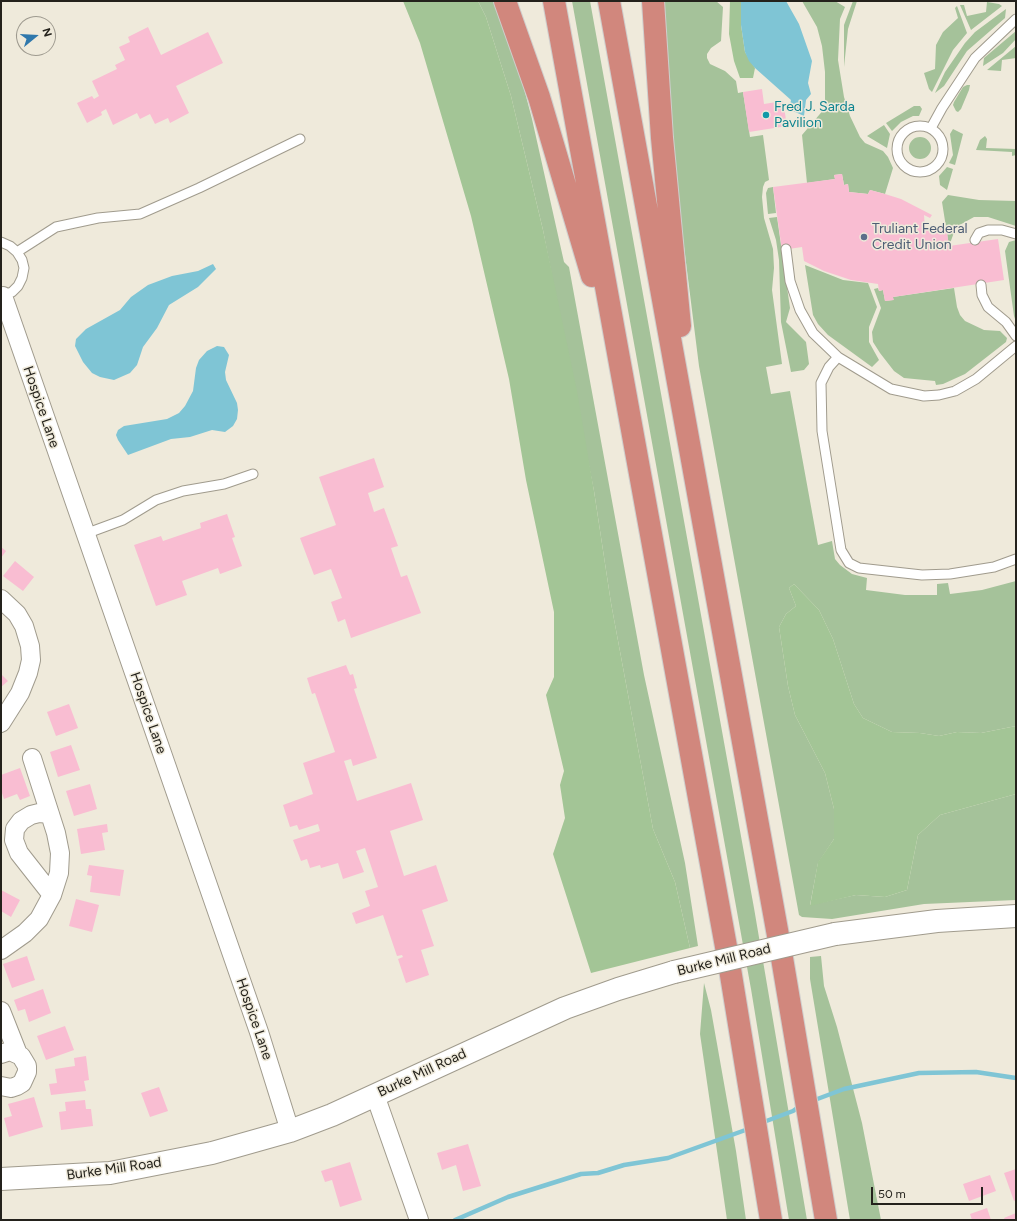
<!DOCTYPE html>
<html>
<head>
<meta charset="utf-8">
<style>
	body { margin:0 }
	#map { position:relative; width:1017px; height:1221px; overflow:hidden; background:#efeadb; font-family:Figtree,sans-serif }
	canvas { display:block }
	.frame { position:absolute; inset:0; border:2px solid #24221c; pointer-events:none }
	.north { position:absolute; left:16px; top:16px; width:40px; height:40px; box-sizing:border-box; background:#efeadb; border:1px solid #9e9a8f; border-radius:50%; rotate:72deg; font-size:11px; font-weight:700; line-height:16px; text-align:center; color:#24221c }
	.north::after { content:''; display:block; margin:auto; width:14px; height:18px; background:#2f78ac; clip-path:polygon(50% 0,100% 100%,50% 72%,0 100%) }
	.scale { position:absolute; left:871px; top:1187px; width:112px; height:18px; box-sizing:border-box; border:2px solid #24221c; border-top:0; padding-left:5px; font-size:12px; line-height:14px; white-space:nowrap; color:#24221c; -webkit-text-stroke:3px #efeadb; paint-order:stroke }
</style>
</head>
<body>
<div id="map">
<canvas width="1017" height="1221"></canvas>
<div class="frame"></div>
<div class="north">N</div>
<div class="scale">50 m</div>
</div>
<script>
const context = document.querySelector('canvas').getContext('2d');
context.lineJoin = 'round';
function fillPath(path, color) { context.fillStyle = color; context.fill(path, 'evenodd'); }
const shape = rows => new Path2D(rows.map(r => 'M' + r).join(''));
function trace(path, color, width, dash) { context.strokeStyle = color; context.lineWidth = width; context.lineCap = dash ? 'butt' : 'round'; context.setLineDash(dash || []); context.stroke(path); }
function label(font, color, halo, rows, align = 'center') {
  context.font = font + ' Figtree,sans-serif'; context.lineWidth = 3; context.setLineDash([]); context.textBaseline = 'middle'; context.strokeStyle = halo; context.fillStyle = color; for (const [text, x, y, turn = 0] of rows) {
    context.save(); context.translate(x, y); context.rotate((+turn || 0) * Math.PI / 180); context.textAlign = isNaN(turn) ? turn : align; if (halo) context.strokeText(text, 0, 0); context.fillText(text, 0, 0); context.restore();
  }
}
fillPath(shape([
	[478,1,494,1,517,62,532,119,564,262,569,267,644,675,685,863,698,946,690,948,675,882,653,829,611,603,594,491,543,230,511,96,486,17],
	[572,1,590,1,754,908,807,1220,789,1220,751,989],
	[657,1,716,1,723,7,721,41,711,48,707,54,707,58,710,64,725,71,736,81,738,93,743,92,750,137,763,135,769,180,765,182,763,187,762,197,764,218,773,249,774,268,772,290,782,364,766,367,771,394,790,391,818,545,832,541,835,559,840,565,852,574,867,578,866,590,905,595,937,595,937,584,948,583,950,594,982,590,1016,581,1016,726,981,733,957,732,939,736,920,733,892,732,863,718,854,704,833,639,819,610,794,584,789,588,796,606,786,614,779,627,788,686,795,715,825,773,834,809,834,839,818,863,810,905,856,895,885,897,907,890,918,835,940,815,1016,794,1016,900,924,904,832,919,802,917,799,915,699,366,664,87],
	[802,1,835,1,845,7,840,19,838,60,844,97,850,116,860,137,865,143,883,151,888,157,893,168,885,194,870,190,868,194,849,192,848,184,844,185,842,174,834,175,835,179,807,183,802,135,825,108,825,72,822,46,817,27],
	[853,1,857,1,848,29,844,67,844,25],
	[987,2,999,4,1002,6,971,30,960,5,964,5,967,16,986,12],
	[957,6,967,33,953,50,932,92,929,89,924,73,935,69,936,45,943,32,958,18,955,8],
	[1006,9,1005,18,967,51,944,86,935,93,945,72,965,43,975,32],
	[1016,31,1016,39,1003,53,983,66,984,58],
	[1016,46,1016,58,1002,60,1001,71,987,70],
	[967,85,970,85,969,90,961,109,958,112,956,111,953,105,954,102,963,87],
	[914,106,920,106,922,109,919,116,913,116,901,122,892,131,886,123],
	[884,125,890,134,887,148,867,136],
	[953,129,963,134,955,165,949,163,953,155,950,134],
	[985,136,987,139,986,148,1016,149,1016,155,1012,156,1012,152,976,150,980,140],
	'909 148a11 11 0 1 1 22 0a11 11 0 1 1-22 0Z',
	[947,167,953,169,947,190,940,185,939,176],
	[773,187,776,213,768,214,766,193,768,188],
	[948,195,979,200,1016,201,1016,226,988,217,974,217,956,227,949,246,942,202],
	[777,217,790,308,786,322,806,342,809,364,804,370,791,372,781,322,779,260,776,240,769,218],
	[1016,240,1016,322,1014,316,1005,251,1009,242],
	[805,265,843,280,868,283,877,307,869,327,869,342,879,360,872,367,828,335,818,324,813,315],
	[878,288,879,291,883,290,885,301,893,300,893,297,954,288,957,307,960,315,965,321,984,330,1000,331,1007,338,1006,342,965,374,943,384,936,385,935,381,904,378,894,371,880,353,873,342,872,332,881,308,874,289],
	[821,956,824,986,837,1027,862,1123,881,1220,850,1220,810,979,810,957],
	[704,983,711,1010,736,1151,746,1220,727,1220,700,1034]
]), '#a5c29a');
fillPath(shape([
	[403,1,478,1,486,17,511,96,543,230,577,391,594,491,611,603,653,829,675,882,690,948,591,973,553,854,565,818,560,785,564,771,546,695,554,677,554,612,526,480,509,379,471,216,420,43],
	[730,1,741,1,741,25,745,52,755,68,753,78,740,78,734,61,729,34],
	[794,584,819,610,833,639,854,704,863,718,892,732,920,733,939,736,957,732,981,733,1016,726,1016,794,940,815,918,835,907,890,885,897,856,895,810,906,818,862,834,839,834,809,825,773,795,715,788,686,779,627,786,614,796,606,789,588]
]), '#a3c596');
fillPath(shape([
	[741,1,786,1,799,24,812,61,808,83,811,94,806,100,804,116,793,111,790,106,791,100,755,68,749,61,745,52,741,25],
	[213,264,216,269,198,287,169,305,157,328,143,347,137,365,130,373,114,380,100,377,92,373,83,362,75,346,76,339,86,329,120,310,131,297,148,285,172,276,198,271],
	[217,346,224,347,229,355,225,372,226,380,237,403,238,410,237,419,233,426,225,432,212,430,190,437,171,439,128,455,118,440,116,435,118,430,124,426,167,419,179,413,185,406,193,391,196,368,199,360,207,351]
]), '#7fc5d5');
trace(shape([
	[812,1101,844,1089,919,1073,976,1072,1016,1078],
	[761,1123,793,1111,800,1106],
	[455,1220,508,1197,581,1174,598,1173,624,1165,668,1158,751,1128]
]), '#7fc5d5', 4.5);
fillPath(shape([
	[148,27,161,55,208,32,223,63,176,86,189,113,170,123,168,118,155,124,150,114,140,119,137,113,113,125,106,109,101,112,102,115,87,123,77,103,92,96,94,99,99,96,92,81,117,69,115,65,125,60,119,47,130,42,128,37],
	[762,89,764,104,783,101,787,126,749,132,743,92],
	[842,174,844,185,848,184,849,192,868,194,870,190,885,194,901,199,932,215,930,218,924,215,925,229,946,226,949,246,998,239,1004,280,893,297,894,300,885,301,883,290,879,291,878,284,851,280,824,271,804,261,802,247,782,250,773,187,835,179,834,175],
	[374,458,384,487,368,493,374,512,384,508,398,546,391,548,401,577,407,575,421,613,351,638,345,619,338,622,331,602,342,598,331,569,314,575,300,538,336,525,319,477],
	[227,514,235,537,232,538,242,566,220,574,218,568,182,581,187,595,156,606,134,545,161,536,163,541,201,528,200,523],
	[1,547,6,551,1,558],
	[15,561,34,577,23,591,3,576],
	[346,665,350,675,353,674,357,688,354,689,377,758,353,766,351,759,344,761,357,801,411,783,423,820,390,831,404,876,436,865,448,901,422,910,434,946,421,950,429,975,406,983,398,959,403,957,402,955,397,956,383,915,356,924,352,913,370,906,365,891,378,887,365,848,356,851,364,872,343,879,338,863,321,868,320,865,310,868,307,859,301,861,293,840,320,831,318,824,299,830,297,825,290,827,283,805,313,794,303,763,335,752,315,693,312,694,307,678],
	[1,674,8,681,1,687],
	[69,704,78,728,56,736,47,712],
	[71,745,80,770,58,777,50,752],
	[20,768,30,796,20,800,17,794,4,799,1,790,1,775],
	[90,784,97,809,74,816,66,791],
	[107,824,108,832,102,833,105,850,81,854,77,829],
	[89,865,124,870,120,896,90,892,92,876,87,875],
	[1,890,20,900,11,917,1,911],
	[76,899,99,905,92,932,69,926],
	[27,956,35,980,12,988,3,964],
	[43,989,51,1013,29,1022,25,1009,18,1011,14,1000],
	[65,1026,74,1050,46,1060,37,1036],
	[86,1056,89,1080,84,1081,86,1091,51,1095,49,1084,57,1083,55,1069,75,1066,74,1058],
	[159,1087,168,1111,150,1117,141,1093],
	[34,1097,43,1127,9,1137,4,1118,12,1116,8,1104],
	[85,1100,86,1109,91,1109,93,1126,61,1130,59,1112,66,1111,65,1102],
	[468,1144,481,1186,463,1191,456,1165,442,1170,437,1153],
	[350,1162,362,1200,340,1207,332,1180,325,1182,321,1171],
	[1016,1169,1016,1200,1014,1201,1004,1173],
	[990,1175,996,1191,969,1201,963,1184],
	[987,1208,991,1220,972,1220,970,1214],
	[1016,1213,1016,1220,1005,1220,1004,1218]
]), '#f9bdd2');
const service = shape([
	'897 149a23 23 0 1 1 46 0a23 23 0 1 1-46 0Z',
	[931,128,942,108,975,58,1016,19],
	[975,240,979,233,988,230,1002,230,1016,234],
	[1,242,10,246,17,252,22,260,24,268,22,278,18,286,12,292,1,296],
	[786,249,790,281,800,310,813,333,838,357],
	[17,252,56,227,98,218,140,214,199,188,300,139],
	[981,285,982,295,988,307,1006,322,1016,336],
	[1016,346,976,379,955,391,939,395,924,396,891,389,838,357,829,367,821,383,822,431,841,550,849,563,859,568,922,575,950,574,994,567,1016,559],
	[85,534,123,520,156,500,183,491,224,484,253,474]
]);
const minor = shape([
	[3,296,259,1032,290,1131],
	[1,599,17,614,24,626,30,646,31,660,28,673,20,693,1,723],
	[50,814,39,813,31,815,21,821,15,829,14,840,19,853,52,895],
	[1,950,25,933,39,919,52,895,59,873,60,853,56,833,32,758],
	[1,1011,18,1054],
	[1,1054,10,1051,21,1056,27,1066,27,1072,22,1083,17,1086,11,1088,1,1086],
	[375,1095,419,1220]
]);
const tertiary = shape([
	[835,934,937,921,1016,916],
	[1,1179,110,1173,212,1153,290,1131,332,1115,565,1008,618,989,674,972]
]);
const motorway = shape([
	[505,1,539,97,592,276],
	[554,1,729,963,771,1220],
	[609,1,781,952,826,1220],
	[653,1,662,138,680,326]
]);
trace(service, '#a09b8d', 11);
trace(minor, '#a09b8d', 20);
trace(tertiary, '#a09b8d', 24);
trace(motorway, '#cfcecd', 24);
trace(service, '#fff', 9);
trace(minor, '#fff', 18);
trace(tertiary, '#fff', 22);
trace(motorway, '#d1877d', 22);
const tertiaryBridge = shape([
	[674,972,835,934]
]);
trace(tertiaryBridge, '#a09b8d', 24, []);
trace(tertiaryBridge, '#fff', 22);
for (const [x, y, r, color] of [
	[766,115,4,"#0f9aa8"],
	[864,237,4,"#5c6f8a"]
]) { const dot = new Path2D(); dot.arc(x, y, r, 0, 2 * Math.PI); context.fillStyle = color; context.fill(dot); trace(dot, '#efeadb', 1.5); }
label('14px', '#0d838f', '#efeadb', [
	["Fred J. Sarda",774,107],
	["Pavilion",774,123]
], 'left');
label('14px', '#4e5e75', '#efeadb', [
	["Truliant Federal",872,229],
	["Credit Union",872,245]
], 'left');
label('14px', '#24221c', '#efeadb', [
	["Hospice Lane",41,407,71],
	["Hospice Lane",148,713,71],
	["Burke Mill Road",724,960,-14],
	["Hospice Lane",254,1019,71],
	["Burke Mill Road",422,1073,-25],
	["Burke Mill Road",114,1169,-8]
]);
</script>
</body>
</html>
